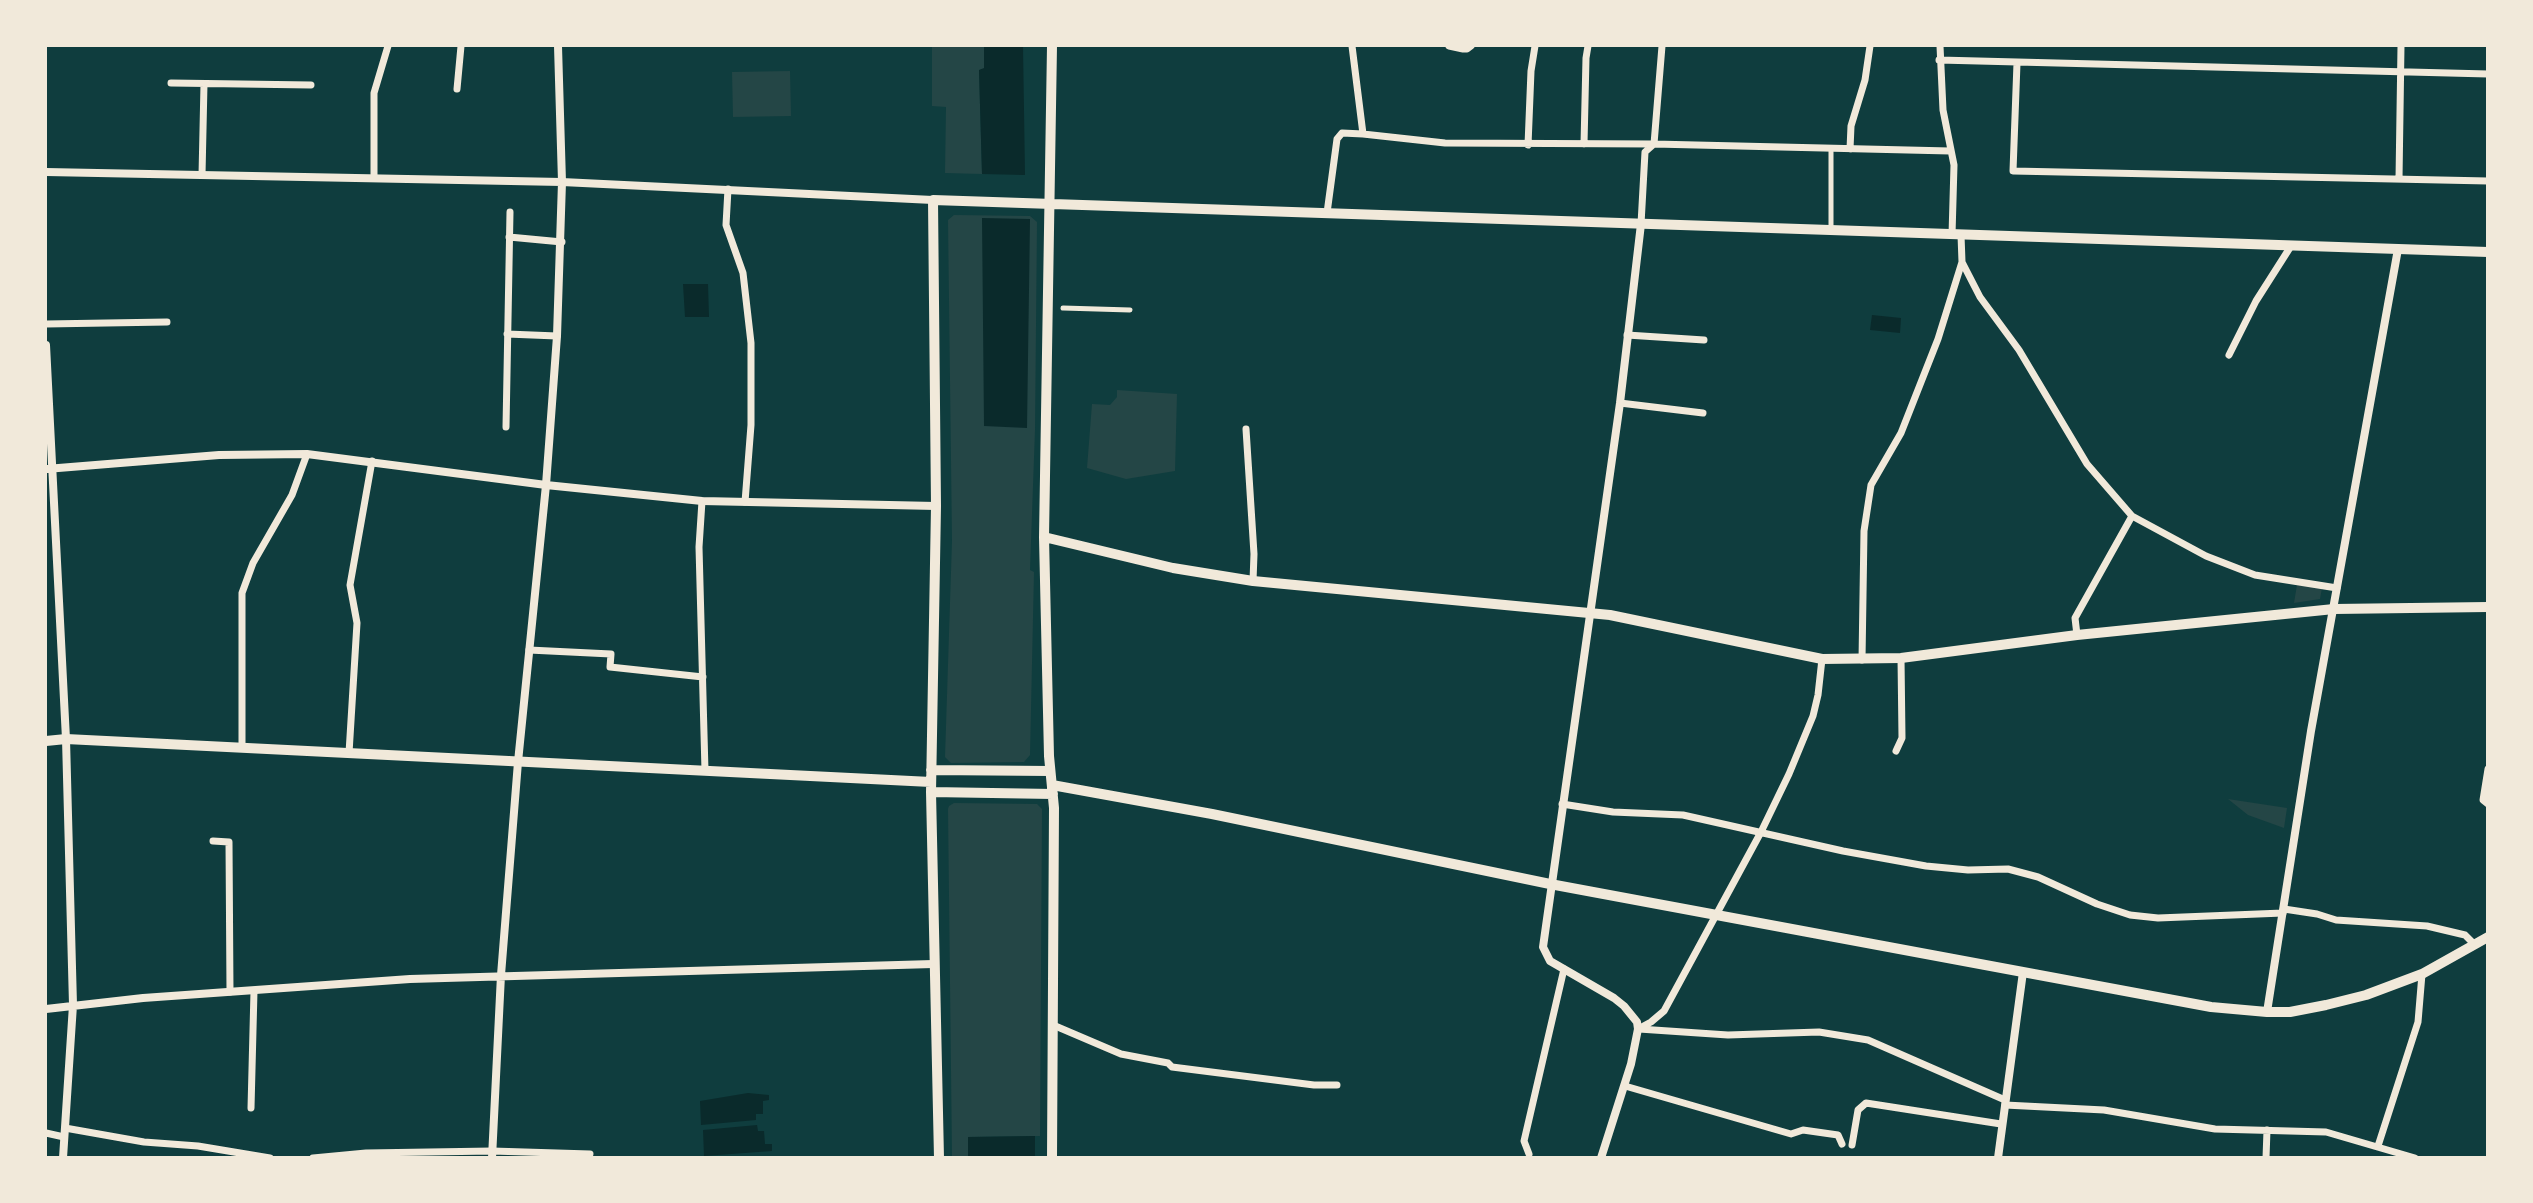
<!DOCTYPE html>
<html>
<head>
<meta charset="utf-8">
<style>
	body { margin:0 }
	#map { position:relative; width:2533px; height:1203px; overflow:hidden; background:#0f3d3e; font-family:"Exo 2",sans-serif }
	canvas { display:block }
	.frame { position:absolute; inset:0; border:47px solid #f1e9da; pointer-events:none }
</style>
</head>
<body>
<div id="map">
<canvas width="2533" height="1203"></canvas>
<div class="frame"></div>
</div>
<script>
const context = document.querySelector('canvas').getContext('2d');
context.lineJoin = 'round';
function fillPath(path, color) { context.fillStyle = color; context.fill(path, 'evenodd'); }
const shape = rows => new Path2D(rows.map(r => 'M' + r).join(''));
function trace(path, color, width, dash) { context.strokeStyle = color; context.lineWidth = width; context.lineCap = dash ? 'butt' : 'round'; context.setLineDash(dash || []); context.stroke(path); }
fillPath(shape([
	[932,46,984,46,984,69,979,70,982,174,945,173,946,107,932,106],
	[790,71,791,116,733,117,732,72],
	[954,215,1030,216,1037,222,1035,430,1030,570,1034,572,1030,755,1024,762,951,763,945,757,952,541,948,220],
	[1117,390,1177,394,1175,471,1126,479,1087,468,1092,404,1110,405,1117,397],
	[2297,585,2322,588,2320,599,2294,603],
	[2228,799,2287,808,2284,828,2248,815],
	[954,803,1037,804,1042,809,1040,1136,968,1137,968,1157,952,1157,948,809,949,806]
]), '#244646');
fillPath(shape([
	[984,46,1023,46,1025,175,982,174,979,70,984,68],
	[982,218,1030,219,1027,428,984,426],
	[683,284,708,284,709,317,685,317],
	[1872,315,1901,318,1900,333,1870,330],
	[748,1093,769,1095,769,1100,763,1101,763,1114,756,1114,756,1120,701,1125,700,1101],
	[757,1125,758,1131,764,1131,765,1144,772,1144,772,1151,704,1156,703,1130],
	[1035,1136,1035,1157,968,1157,968,1137]
]), '#0a2a2b');
trace(shape([
	[1831,229,1831,149],
	[1063,308,1130,310]
]), '#f1e9da', 5);
trace(shape([
	[1352,46,1363,134,1445,143,1654,144,1950,151],
	[1449,46,1463,49,1467,49,1471,46],
	[1940,46,1943,110,1954,165,1952,235],
	[1939,60,2488,74],
	[2017,63,2013,171,2488,181],
	[171,83,311,85],
	[457,89,461,46],
	[1584,144,1586,58,1588,46],
	[1528,145,1531,71,1535,46],
	[1850,149,1851,126,1865,80,1870,46],
	[202,175,204,84],
	[374,177,374,93,388,46],
	[2399,179,2401,46],
	[728,189,726,225,743,273,751,343,751,425,745,502],
	[1327,213,1337,139,1342,133,1363,134],
	[1641,224,1645,152,1654,144,1662,46],
	[1961,235,1962,262,1980,297,2019,350,2087,464,2132,516,2206,556,2255,575,2337,588],
	[509,237,562,242],
	[46,324,167,322],
	[507,334,557,336],
	[1627,335,1704,340],
	[2229,355,2256,301,2291,246],
	[1620,403,1703,413],
	[506,427,510,212],
	[1246,429,1254,554,1253,581],
	[702,501,699,547,705,771],
	[2077,635,2075,618,2132,516],
	[529,650,611,654,610,667,703,677],
	[1862,660,1864,531,1871,485,1901,433,1938,339,1962,262],
	[242,748,242,593,253,563,292,495,307,454],
	[1896,751,1902,738,1901,658],
	[349,753,357,623,350,585,372,461],
	[2488,769,2483,800,2488,804],
	[1562,804,1613,812,1683,815,1843,851,1926,866,1968,870,2008,869,2038,877,2097,904,2130,915,2158,918,2283,913],
	[213,841,229,842,230,992],
	[2284,909,2317,914,2336,920,2427,926,2465,935,2474,944],
	[1053,1025,1121,1054,1168,1063,1172,1067,1314,1085,1337,1085],
	[1638,1029,1651,1022,1664,1011,1761,832,1789,774,1813,716,1818,695,1822,659],
	[1639,1029,1728,1035,1819,1032,1868,1040,2005,1100],
	[1625,1086,1791,1134,1803,1130,1838,1135,1842,1144],
	[2005,1105,2104,1110,2215,1129,2326,1132,2415,1158],
	[251,1108,254,991],
	[65,1128,144,1142,198,1146,270,1158],
	[46,1133,64,1137],
	[1852,1145,1858,1110,1866,1103,2001,1124],
	[2378,1146,2418,1022,2422,974],
	[1529,1154,1524,1141,1564,969],
	[313,1158,366,1153,492,1151,590,1154],
	[2266,1158,2267,1130]
]), '#f1e9da', 7);
trace(shape([
	[46,172,562,182,933,200],
	[46,345,66,739,73,1005,63,1158],
	[46,469,219,455,307,454,546,485,702,501,936,506],
	[46,1009,143,998,410,979,933,964],
	[2267,1012,2311,731,2398,249],
	[492,1158,501,975,518,762,546,485,557,336,562,182,558,46],
	[1601,1158,1631,1064,1638,1029,1637,1022,1624,1006,1614,998,1550,961,1543,947,1620,403,1641,224],
	[1998,1158,2023,972]
]), '#f1e9da', 8);
trace(shape([
	[1052,46,1044,537,1049,756,1054,808,1052,1158],
	[1044,537,1173,568,1253,581,1610,615,1822,659,1901,658,2077,635,2334,609,2488,607],
	[46,741,66,739,931,782],
	[931,770,1050,771],
	[1052,785,1212,814,1550,884,2211,1007,2267,1012,2290,1012,2326,1005,2366,995,2422,974,2488,937],
	[931,792,1053,794],
	[939,1158,931,792,936,506,933,200,2488,252]
]), '#f1e9da', 10);
</script>
</body>
</html>
